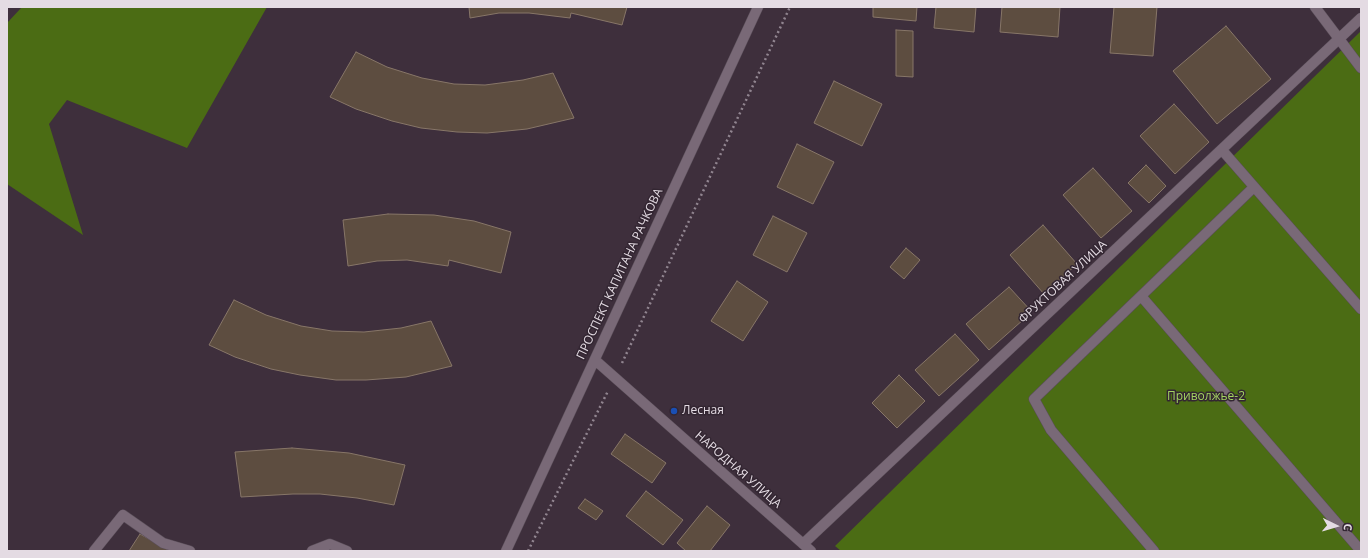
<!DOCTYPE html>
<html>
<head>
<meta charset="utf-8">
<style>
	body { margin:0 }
	#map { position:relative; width:1368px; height:558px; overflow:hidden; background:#3e2f3c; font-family:"Open Sans",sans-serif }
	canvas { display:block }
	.frame { position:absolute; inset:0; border:8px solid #e4dbe3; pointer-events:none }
	.north { position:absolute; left:1316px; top:506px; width:40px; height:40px; -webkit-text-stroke:3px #332632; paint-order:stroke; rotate:95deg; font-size:11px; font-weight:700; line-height:16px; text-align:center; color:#e4dbe3 }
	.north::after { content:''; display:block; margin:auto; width:14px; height:18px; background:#e4dbe3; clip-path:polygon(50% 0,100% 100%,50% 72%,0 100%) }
</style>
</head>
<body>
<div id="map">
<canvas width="1368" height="558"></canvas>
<div class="frame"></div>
<div class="north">С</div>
</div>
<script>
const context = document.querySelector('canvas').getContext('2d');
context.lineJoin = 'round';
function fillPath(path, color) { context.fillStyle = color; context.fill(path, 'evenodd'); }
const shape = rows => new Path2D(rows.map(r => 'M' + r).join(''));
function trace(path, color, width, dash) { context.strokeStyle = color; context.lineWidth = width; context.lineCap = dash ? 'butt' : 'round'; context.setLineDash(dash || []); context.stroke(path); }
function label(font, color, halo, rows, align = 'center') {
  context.font = font + ' "Open Sans",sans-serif'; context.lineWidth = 3; context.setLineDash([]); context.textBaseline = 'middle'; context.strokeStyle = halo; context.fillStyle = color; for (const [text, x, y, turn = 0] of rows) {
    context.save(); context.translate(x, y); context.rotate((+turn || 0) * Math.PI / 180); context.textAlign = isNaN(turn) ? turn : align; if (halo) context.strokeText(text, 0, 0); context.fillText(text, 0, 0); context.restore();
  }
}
fillPath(shape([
	[22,7,267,7,187,148,67,100,49,124,83,235,7,184,7,23],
	[1361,31,1361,551,841,551,835,546]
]), '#4b6c14');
const building = shape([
	[469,7,627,7,622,25,571,13,570,18,529,13,499,13,470,18,469,7],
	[873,7,917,7,916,21,873,17,873,7],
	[936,7,976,7,974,32,934,28,936,7],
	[1002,7,1060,7,1058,37,1000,32,1002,7],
	[1114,7,1157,7,1153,56,1110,53,1114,7],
	[1226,26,1271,79,1217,124,1173,71,1226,26],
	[896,30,913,31,913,77,896,76,896,30],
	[356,52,387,67,422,78,454,84,485,85,523,80,553,73,574,118,527,129,487,133,457,132,421,128,392,121,356,109,330,97,356,52],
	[834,81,882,104,862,146,814,123,834,81],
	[1174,104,1209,142,1175,174,1140,136,1174,104],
	[797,144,834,162,813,204,777,187,797,144],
	[1146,165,1166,186,1149,203,1128,183,1146,165],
	[1093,168,1132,211,1101,238,1063,195,1093,168],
	[388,214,434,215,474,221,511,232,501,273,449,260,448,266,407,260,377,261,348,266,343,220,388,214],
	[773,216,807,233,787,272,753,255,773,216],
	[1043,225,1077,264,1044,294,1010,255,1043,225],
	[906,248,920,260,904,279,890,267,906,248],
	[737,281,768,302,743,341,711,321,737,281],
	[1009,287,1032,312,989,350,966,324,1009,287],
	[234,300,266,315,301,326,332,331,364,332,401,328,431,321,452,366,406,377,366,380,336,380,300,375,271,369,235,357,209,345,234,300],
	[955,334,979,360,939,396,915,370,955,334],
	[899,375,925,401,897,428,872,403,899,375],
	[625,434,666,463,652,483,611,454,625,434],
	[292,448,349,453,405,465,394,505,357,498,320,494,293,494,241,497,235,452,292,448],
	[646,491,683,520,663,545,626,516,646,491],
	[585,499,603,511,596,520,578,508,585,499],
	[707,506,730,525,710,551,686,551,677,543,707,506],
	[140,534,170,551,129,551,140,534]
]);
fillPath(building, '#5d4d40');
trace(building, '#877668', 1);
const minor = shape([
	[1315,7,1361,68],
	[1222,150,1361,309],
	[1141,296,1361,551],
	[595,360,811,551],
	[803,544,1361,18],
	[94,551,123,515,163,543,190,551],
	[312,551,330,544,347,551],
	[506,551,758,7],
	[1154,551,1051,430,1034,399,1254,187]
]);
trace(minor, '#5a4e59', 11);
trace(shape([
	[622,363,790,7],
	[528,551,608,391]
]), '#918590', 2.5, [2, 3]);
trace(minor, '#796977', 10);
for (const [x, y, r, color] of [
	[674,411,4,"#1a4fb4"]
]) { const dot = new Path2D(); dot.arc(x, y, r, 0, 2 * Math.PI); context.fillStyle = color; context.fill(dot); trace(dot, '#332632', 1.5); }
label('12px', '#e4dbe3', '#332632', [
	["ПРОСПЕКТ КАПИТАНА РАЧКОВА",620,274,-65],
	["ФРУКТОВАЯ УЛИЦА",1063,282,-43],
	["НАРОДНАЯ УЛИЦА",738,470,41]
]);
label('12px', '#a3d361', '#332632', [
	["Приволжье-2",1206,397]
]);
label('12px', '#e4dbe3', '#332632', [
	["Лесная",682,411]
], 'left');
</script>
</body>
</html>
